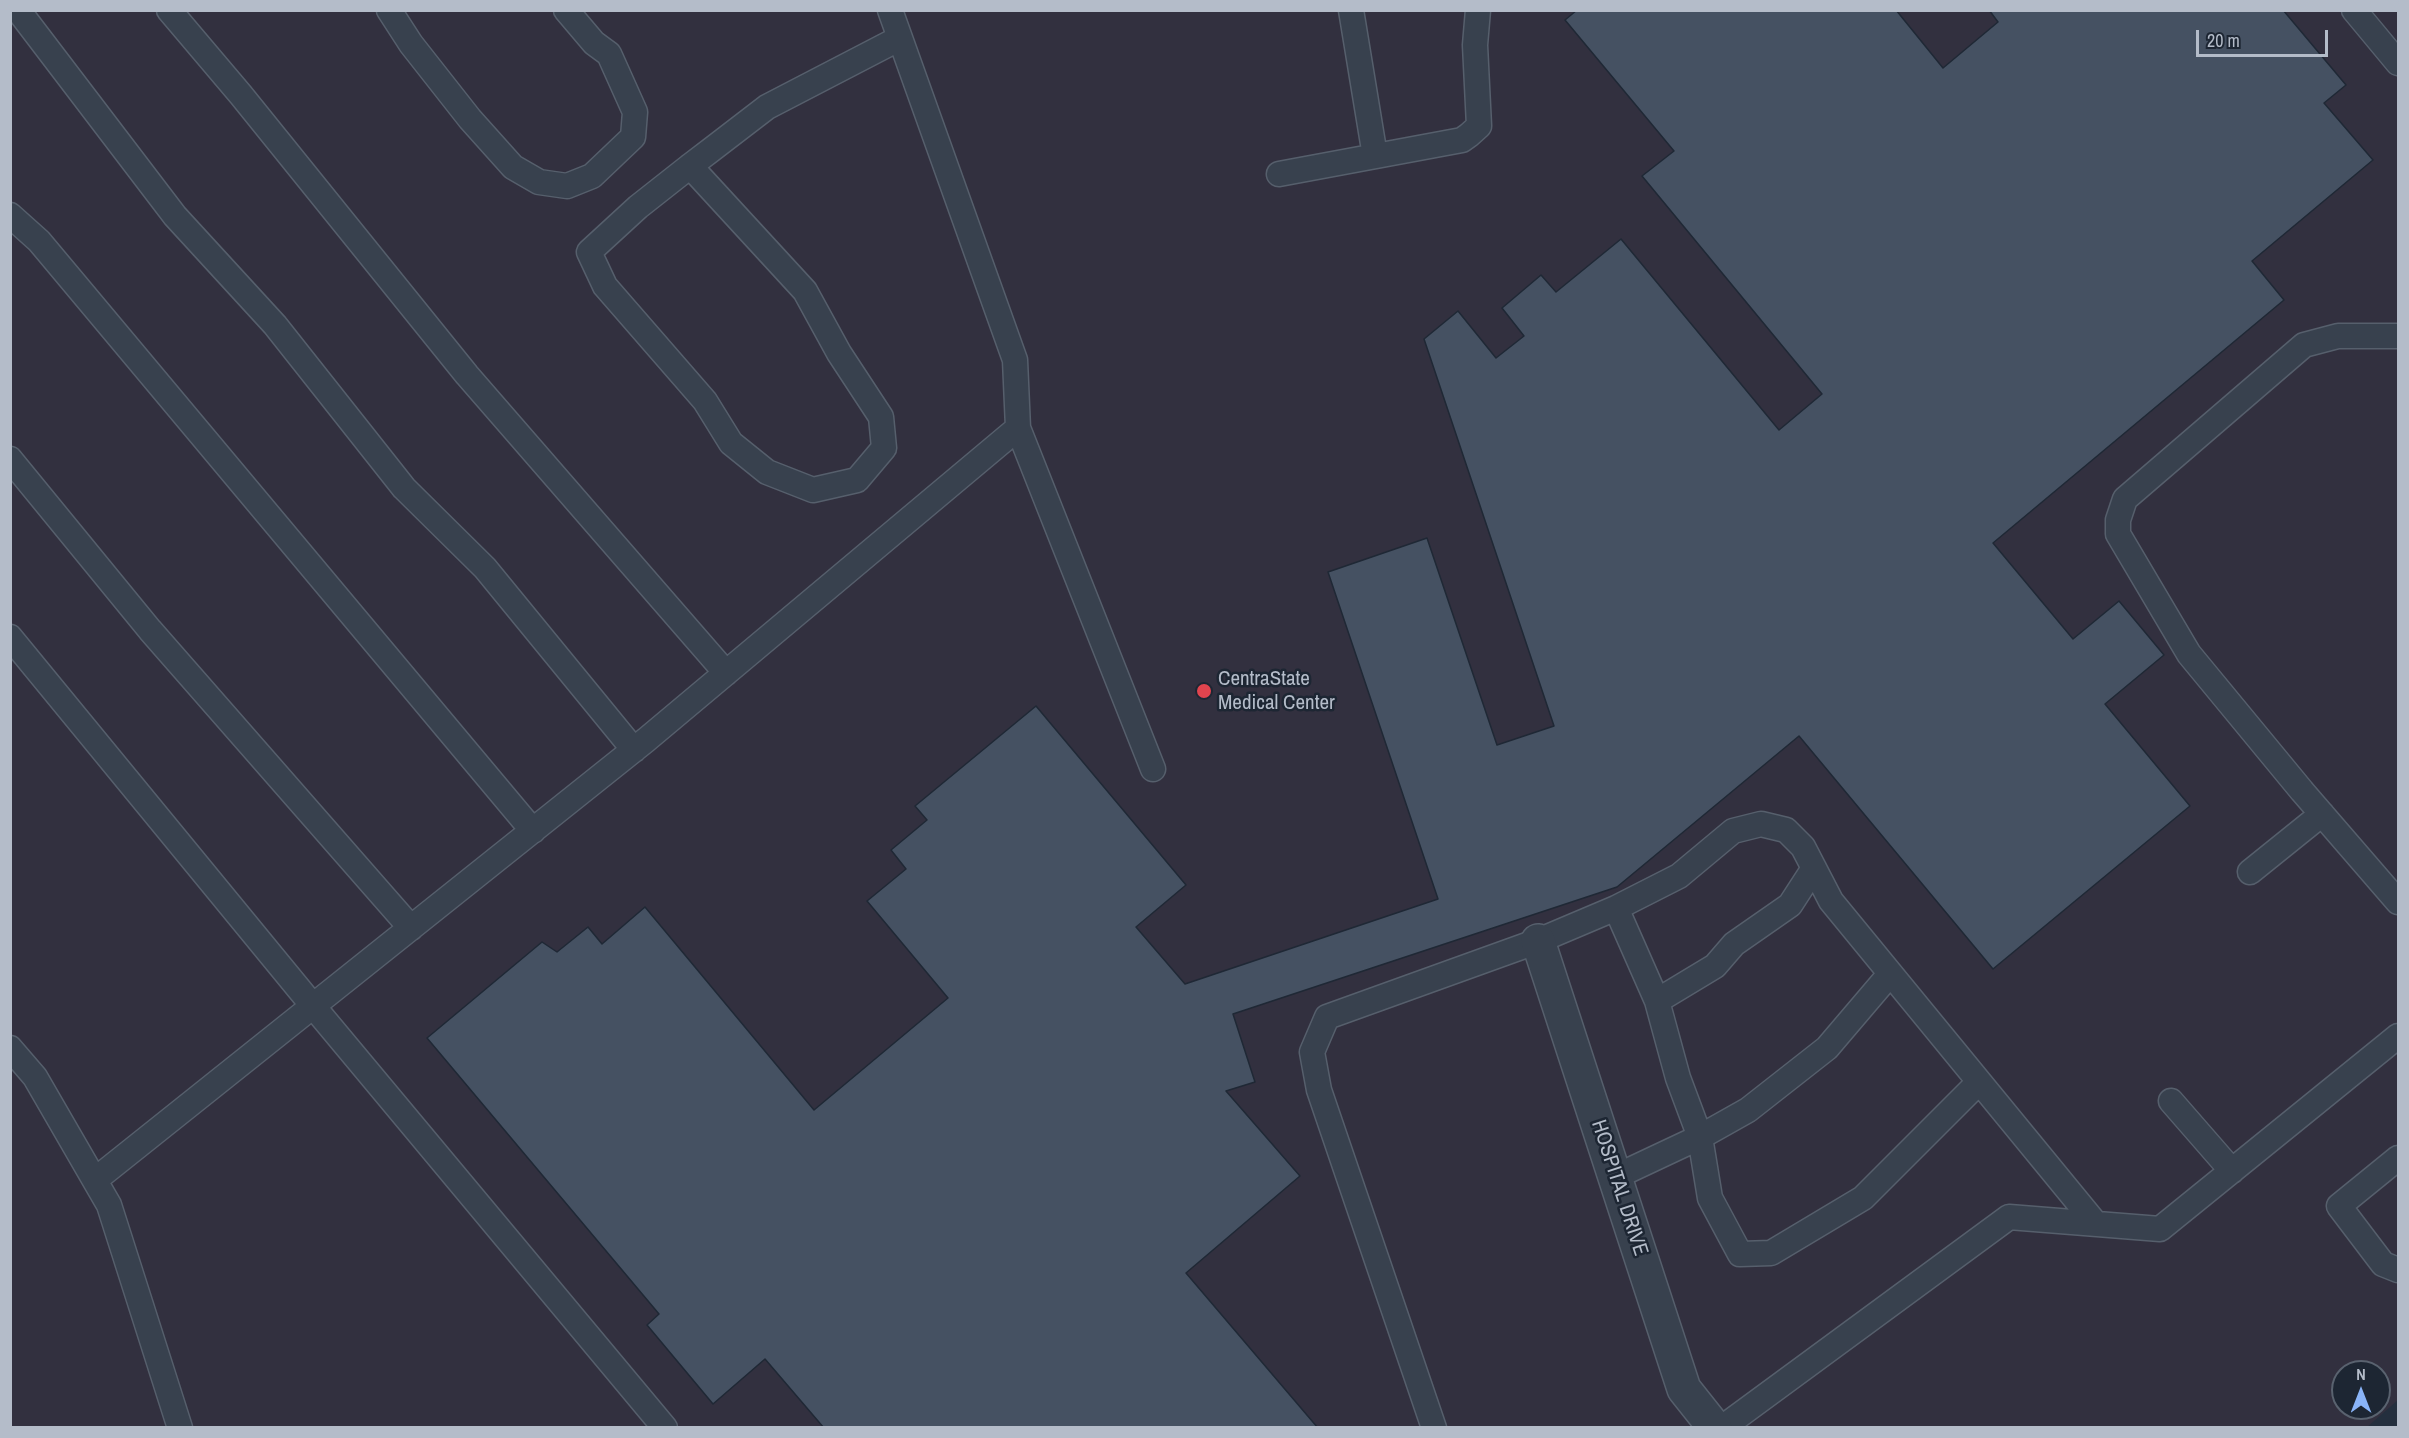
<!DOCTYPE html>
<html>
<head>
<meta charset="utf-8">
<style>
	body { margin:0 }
	#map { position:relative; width:2409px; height:1438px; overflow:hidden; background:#242f3e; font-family:"Archivo Narrow",sans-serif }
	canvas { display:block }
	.frame { position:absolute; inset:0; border:12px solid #b4bcc9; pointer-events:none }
	.north { position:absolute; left:2331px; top:1360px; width:60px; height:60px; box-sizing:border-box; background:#1d2633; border:2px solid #59626f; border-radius:50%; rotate:0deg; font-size:16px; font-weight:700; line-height:24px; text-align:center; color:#b4bcc9 }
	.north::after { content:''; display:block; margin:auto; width:21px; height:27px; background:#8ab4f8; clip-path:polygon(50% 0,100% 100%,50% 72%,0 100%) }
	.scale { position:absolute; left:2196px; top:30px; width:132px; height:27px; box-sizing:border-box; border:3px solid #b4bcc9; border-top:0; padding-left:8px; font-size:18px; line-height:21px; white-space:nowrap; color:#b4bcc9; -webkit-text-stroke:4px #1d2633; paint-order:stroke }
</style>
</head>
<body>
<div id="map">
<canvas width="2409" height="1438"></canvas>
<div class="frame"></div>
<div class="north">N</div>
<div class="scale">20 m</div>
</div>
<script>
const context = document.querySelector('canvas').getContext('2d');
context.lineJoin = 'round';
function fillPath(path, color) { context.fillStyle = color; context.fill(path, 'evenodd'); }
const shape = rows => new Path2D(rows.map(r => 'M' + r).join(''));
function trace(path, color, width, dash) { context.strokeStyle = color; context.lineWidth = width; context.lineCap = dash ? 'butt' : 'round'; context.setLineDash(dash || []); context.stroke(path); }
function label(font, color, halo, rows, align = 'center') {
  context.font = font + ' "Archivo Narrow",sans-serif'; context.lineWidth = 5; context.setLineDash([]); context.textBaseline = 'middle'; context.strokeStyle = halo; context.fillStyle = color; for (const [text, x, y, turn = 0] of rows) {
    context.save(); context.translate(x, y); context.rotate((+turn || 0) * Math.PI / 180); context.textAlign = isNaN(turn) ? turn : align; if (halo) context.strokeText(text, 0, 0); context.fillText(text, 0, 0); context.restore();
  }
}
fillPath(shape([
	[10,11,2398,11,2398,1400,2366,1428,11,1427],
	[2343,1372,2379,1372,2379,1408,2343,1408]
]), '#32303f');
const building = shape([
	[1577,10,1896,10,1943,68,1998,22,1989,10,2283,10,2346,85,2324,103,2373,160,2252,261,2284,300,1993,543,2073,639,2119,601,2164,655,2105,704,2190,806,1993,969,1799,736,1617,887,1233,1014,1255,1082,1226,1091,1300,1176,1186,1273,1318,1428,824,1428,765,1359,713,1404,647,1325,659,1314,427,1038,542,942,557,952,588,927,602,944,645,907,814,1110,948,998,867,901,906,869,891,850,927,820,915,806,1036,706,1186,885,1136,927,1185,984,1438,899,1328,572,1427,538,1497,745,1554,726,1424,339,1458,311,1496,358,1524,336,1502,308,1541,275,1556,292,1621,239,1779,430,1822,394,1642,176,1674,151,1565,20,1577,10]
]);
fillPath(building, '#455162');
trace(building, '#1f2835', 1.5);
const service = shape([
	[18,10,175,216,275,325,404,488,485,568,634,750],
	[169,10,241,95,467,375,726,673],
	[389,10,411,44,470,119,513,167,539,182,567,186,592,176,633,137,635,112,609,54,594,43,566,10],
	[1351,10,1375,156],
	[2354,10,2398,63],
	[690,166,805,291,839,353,881,417,884,448,857,480,813,490,767,472,731,443,705,401,605,286,589,252,638,207,690,166,711,150,767,107,900,38],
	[1279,174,1462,140,1469,135,1479,126,1475,45,1478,10],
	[10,215,39,241,533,831],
	[2398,336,2338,336,2304,345,2125,499,2118,520,2118,534,2189,654,2302,791,2398,902],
	[1018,428,1153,769],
	[10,459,150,630,411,928],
	[10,637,313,1006,665,1428],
	[1814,868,1790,905,1734,944,1715,966,1657,1001,1678,1078,1700,1137,1710,1198,1740,1254,1771,1253,1863,1198,1979,1082],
	[2250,872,2322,814],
	[1616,908,1657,1001],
	[10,1048,35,1077,109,1205,180,1428],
	[2171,1101,2232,1171],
	[2398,1158,2339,1206,2383,1264,2398,1270],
	[1615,1177,1700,1137,1748,1110,1827,1048,1890,974],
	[95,1180,646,740,1018,428,1015,360,890,10],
	[1434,1428,1319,1090,1312,1052,1327,1017,1538,941,1616,908,1679,876,1733,831,1761,824,1786,830,1803,847,1831,901,2096,1224],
	[1722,1428,2009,1217,2160,1229,2398,1036]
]);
const minor = shape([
	[1538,941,1684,1389,1715,1428]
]);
trace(service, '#565f6c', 27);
trace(minor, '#565f6c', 36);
trace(service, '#38414e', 24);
trace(minor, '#38414e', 33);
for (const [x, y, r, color] of [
	[1204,691,8,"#e0444e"]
]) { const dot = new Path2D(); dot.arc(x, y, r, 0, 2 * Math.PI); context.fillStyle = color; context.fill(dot); trace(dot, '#1d2633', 2); }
label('21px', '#b4bcc9', '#1d2633', [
	["CentraState",1218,679],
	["Medical Center",1218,703]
], 'left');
label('21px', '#b4bcc9', '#1d2633', [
	["HOSPITAL DRIVE",1619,1188,72]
]);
</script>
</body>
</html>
